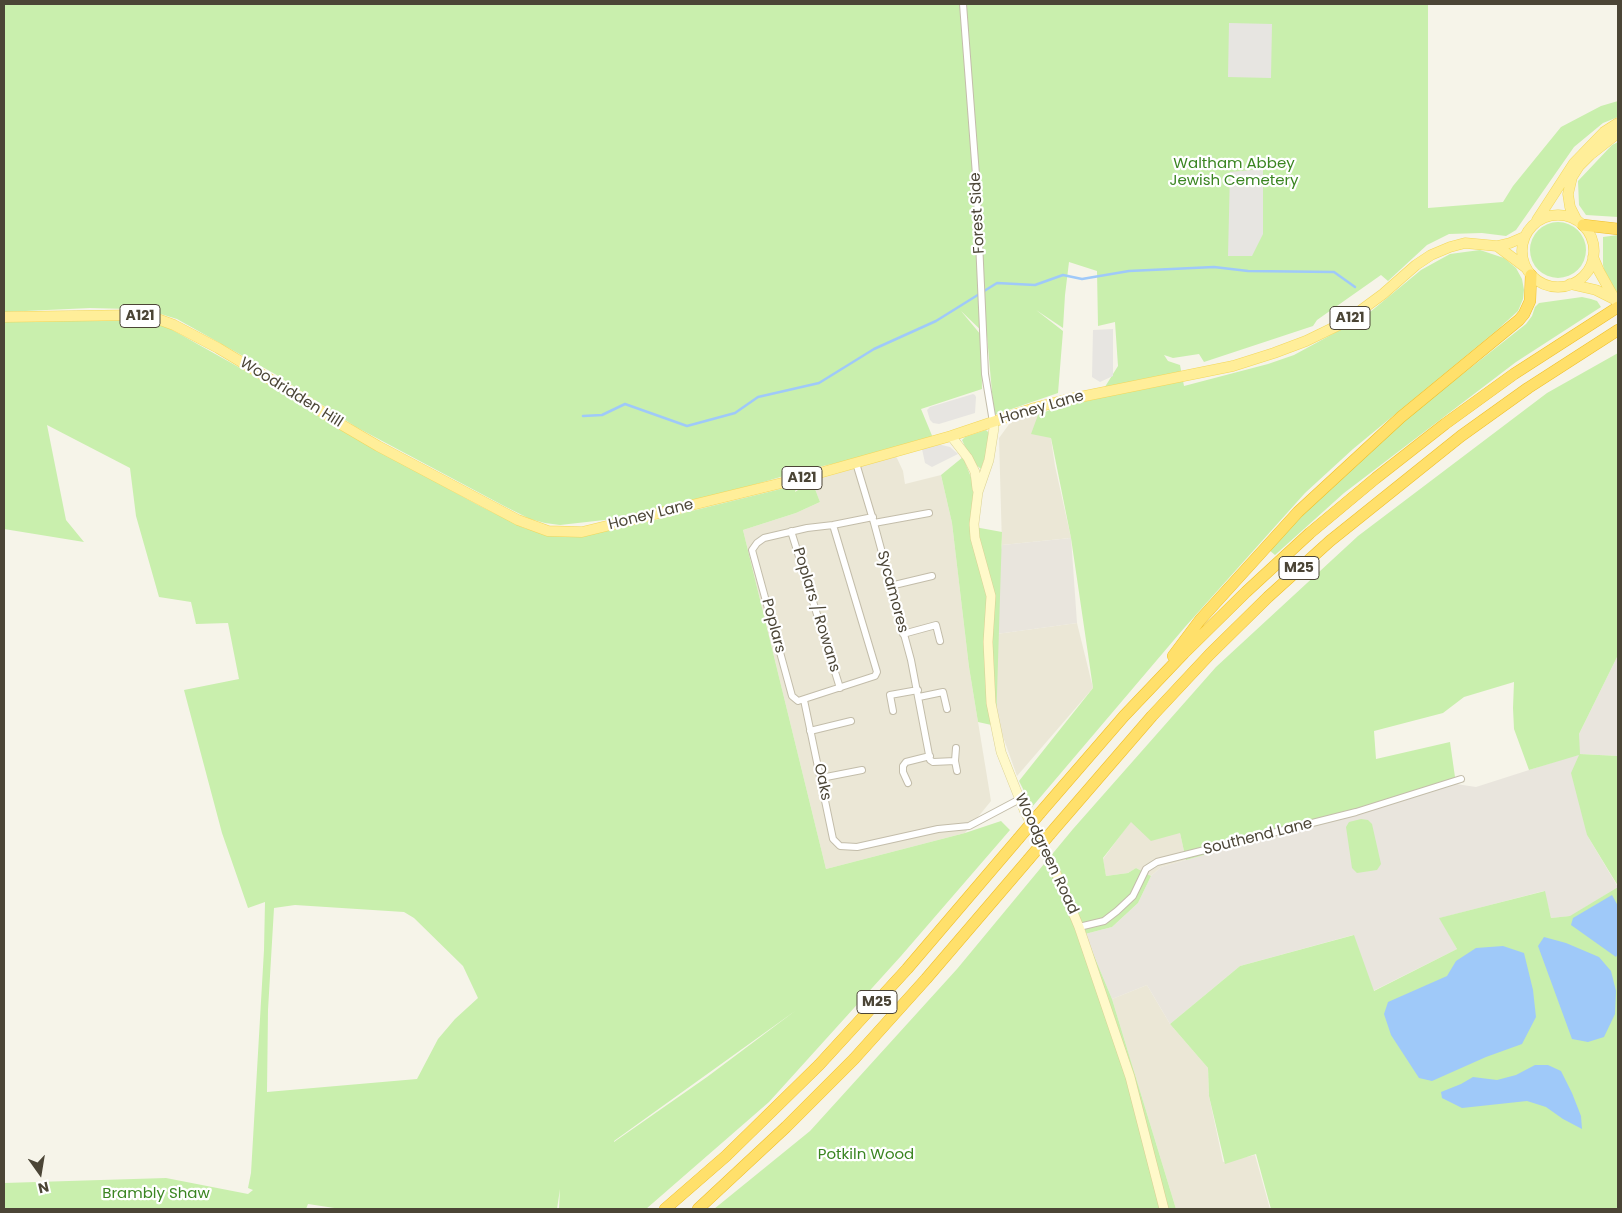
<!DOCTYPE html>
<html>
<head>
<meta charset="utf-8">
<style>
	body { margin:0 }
	#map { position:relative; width:1622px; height:1213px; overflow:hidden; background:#f6f4e9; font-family:Poppins,sans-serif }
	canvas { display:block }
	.frame { position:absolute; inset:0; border:5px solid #4b4536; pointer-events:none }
	.north { position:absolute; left:15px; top:1148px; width:50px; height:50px; -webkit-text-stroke:4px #fff; paint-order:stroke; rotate:167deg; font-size:14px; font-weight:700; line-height:20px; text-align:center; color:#4b4536 }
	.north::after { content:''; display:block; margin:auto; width:18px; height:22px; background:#4b4536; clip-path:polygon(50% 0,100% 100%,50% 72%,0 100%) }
</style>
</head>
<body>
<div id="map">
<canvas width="1622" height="1213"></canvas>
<div class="frame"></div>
<div class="north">N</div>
</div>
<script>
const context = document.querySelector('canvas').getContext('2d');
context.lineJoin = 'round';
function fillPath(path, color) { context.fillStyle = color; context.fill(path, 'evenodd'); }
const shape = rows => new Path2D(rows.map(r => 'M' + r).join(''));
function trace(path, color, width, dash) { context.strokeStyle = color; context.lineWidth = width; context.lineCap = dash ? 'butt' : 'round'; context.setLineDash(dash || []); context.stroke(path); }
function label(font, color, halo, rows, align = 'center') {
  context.font = font + ' Poppins,sans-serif'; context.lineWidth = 4.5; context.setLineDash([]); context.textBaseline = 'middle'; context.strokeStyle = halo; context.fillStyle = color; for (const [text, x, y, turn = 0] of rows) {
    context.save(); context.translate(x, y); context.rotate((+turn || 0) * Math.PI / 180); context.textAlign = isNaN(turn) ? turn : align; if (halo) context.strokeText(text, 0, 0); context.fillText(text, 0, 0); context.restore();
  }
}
fillPath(shape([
	[1047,412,1055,466,1071,538,1002,545,999,438,1010,423,1024,417],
	[896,456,903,471,905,484,941,475,952,523,969,667,991,801,965,833,826,869,743,530,796,513,820,502,812,481],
	[1077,623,1093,688,1017,776,996,717,989,635],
	[1131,821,1180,833,1186,860,1161,867,1151,876,1136,868,1128,873,1106,876,1103,859],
	[1147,985,1170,1024,1208,1068,1209,1096,1223,1162,1255,1155,1270,1209,1176,1209,1112,999]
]), '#ebe7d6');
fillPath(shape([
	[1071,538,1077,623,989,635,991,596,1002,545],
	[1618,655,1618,756,1580,754,1587,835,1618,887,1571,916,1551,918,1544,891,1440,918,1457,949,1373,991,1353,935,1240,966,1170,1024,1147,985,1112,999,1085,934,1112,927,1138,903,1151,876,1161,867,1456,784,1476,787,1579,754,1579,734]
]), '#e9e5dd');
fillPath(shape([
	[4,4,1428,4,1428,208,1503,202,1513,186,1561,127,1601,106,1618,101,1618,117,1603,123,1574,147,1516,230,1506,236,1482,233,1449,234,1427,245,1388,281,1381,275,1317,320,1313,326,1204,362,1199,354,1173,358,1164,355,1168,361,1180,365,1184,386,1268,364,1294,355,1364,317,1421,270,1450,254,1480,250,1504,258,1516,268,1522,279,1524,290,1523,299,1518,311,1496,331,1353,449,1305,493,1185,627,1032,807,1019,781,1093,688,1071,538,1051,438,1031,434,1038,415,1052,409,1098,398,1118,366,1115,322,1098,326,1097,271,1069,262,1065,295,1063,328,1036,310,1063,331,1058,393,994,415,987,336,961,311,981,335,982,389,921,409,933,438,852,460,808,469,722,494,622,518,560,525,545,523,530,519,506,507,356,427,275,374,177,319,151,311,129,309,90,308,4,312],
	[1618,142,1618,217,1586,215,1579,205,1578,181,1612,145],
	'1530 250a28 28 0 1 1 56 0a28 28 0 1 1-56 0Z',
	[1618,235,1618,295,1615,297,1606,278,1603,265,1603,237],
	[1582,297,1591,299,1597,301,1601,307,1516,362,1344,493,1275,555,1269,550,1302,514,1403,421,1526,324,1532,316,1535,307,1539,303],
	[114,317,160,323,292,397,346,433,478,505,524,528,547,534,599,532,651,521,797,485,795,492,812,481,820,502,796,513,743,530,826,869,965,833,1001,821,1010,830,901,956,769,1102,646,1209,559,1209,560,1189,557,1209,341,1209,308,1204,306,1209,4,1209,4,1183,166,1178,248,1194,253,1190,248,1188,251,1173,264,950,265,902,248,908,222,833,184,690,239,679,228,623,196,624,191,602,159,597,136,516,130,468,47,425,66,520,84,542,4,529,4,321],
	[295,905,404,912,414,918,463,966,478,998,455,1019,438,1039,417,1079,267,1092,268,1010,274,908],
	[795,1011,707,1077,614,1142,614,1141],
	[1618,353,1618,655,1579,734,1580,754,1618,756,1618,886,1587,835,1571,773,1579,755,1529,770,1514,729,1513,708,1514,682,1464,697,1443,713,1374,731,1376,759,1450,742,1456,784,1186,860,1180,833,1151,841,1131,822,1103,858,1106,876,1128,873,1136,868,1151,876,1138,903,1112,927,1085,934,1112,999,1176,1209,714,1209,810,1131,957,969,1073,829,1216,667,1358,536,1547,393],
	[986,430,988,432,989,437,987,451,981,469,975,464,968,453,962,440,965,437],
	[963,457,976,490,969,526,1002,532,996,726,978,722,969,667,952,523,941,475],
	[1361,819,1368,820,1372,824,1381,864,1377,870,1357,873,1352,868,1346,827,1349,822],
	[1618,887,1618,1209,1271,1209,1256,1154,1225,1164,1209,1096,1208,1068,1170,1024,1240,966,1354,935,1374,991,1457,949,1439,918,1545,891,1551,918,1570,916]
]), '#c9efad');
fillPath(shape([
	[1229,23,1272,24,1271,78,1228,77],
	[1263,169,1263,234,1252,256,1228,256,1230,172],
	[1113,329,1113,376,1100,382,1092,377,1093,330],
	[973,394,975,395,976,397,975,413,939,424,933,423,930,420,927,410,930,407],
	[938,444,950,447,958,454,932,467,925,463,922,449]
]), '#e7e5e1');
fillPath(shape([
	[1612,895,1618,906,1618,953,1616,957,1571,925,1573,918],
	[1544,937,1566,943,1599,957,1611,971,1616,991,1615,1014,1604,1037,1588,1042,1572,1039,1538,946],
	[1503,946,1524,953,1533,990,1536,1017,1522,1044,1486,1057,1432,1081,1419,1078,1391,1035,1384,1014,1388,1002,1447,976,1456,961,1476,948],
	[1535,1065,1548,1065,1561,1071,1572,1093,1581,1116,1582,1129,1563,1119,1546,1107,1527,1101,1462,1108,1442,1098,1441,1092,1461,1084,1473,1077,1497,1080,1516,1075]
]), '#9fc9f9');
trace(shape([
	[583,416,602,415,625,404,687,426,735,413,758,397,819,383,874,349,936,321,997,283,1035,285,1063,275,1082,279,1129,271,1214,267,1248,271,1334,272,1355,287]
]), '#9fc9f9', 2.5);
const street = shape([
	[963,4,976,175,985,374,993,422],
	[856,463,874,523,911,660,930,760,933,762,955,761,957,771],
	[874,523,929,513],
	[833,525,877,672,875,676,798,701,792,696,752,550,757,543,764,538,807,528,833,525,873,517],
	[791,531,840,688],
	[890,586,932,576],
	[903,634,936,625,940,641],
	[919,697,943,692,947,709],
	[804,700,833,839,840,846,857,847,938,829,969,826,1020,799],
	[893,711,890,695,918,690],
	[810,731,851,721],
	[955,761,956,748],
	[821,778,862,770],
	[908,783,903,772,903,766,906,762,930,756],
	[1079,927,1104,921,1117,911,1133,896,1146,869,1157,862,1356,812,1461,779]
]);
const secondary = shape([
	[993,422,994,428,989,460,978,492,974,524,975,538,991,596,988,642,991,703,1001,752,1024,810,1059,879,1079,927,1130,1077,1164,1209],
	[951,436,968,458,975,472,977,489]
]);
const primary = shape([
	'1522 251a36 36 0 1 1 72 0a36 36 0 1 1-72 0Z',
	[1576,219,1570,207,1568,194,1572,177,1579,166,1590,155,1618,133],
	[1537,220,1574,163,1604,132,1618,123],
	[1497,246,1525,267],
	[1593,257,1599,271,1618,305],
	[1570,284,1596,290,1614,299],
	[4,317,136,315,155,318,174,325,218,348,303,399,337,422,378,446,518,520,548,531,582,532,798,479,951,436,1034,408,1065,400,1233,366,1274,353,1306,341,1345,322,1383,294,1416,265,1431,255,1450,247,1465,243,1497,246,1510,243,1524,237]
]);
const highway = shape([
	[1583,225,1618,229],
	[1173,656,1200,620,1298,512,1401,417,1519,320,1524,314,1530,301,1531,275],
	[1040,813,1124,716,1184,653,1246,592,1310,533,1376,478,1445,424,1514,374,1618,307],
	[1050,834,1152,716,1210,654,1268,597,1330,541,1461,436,1528,388,1618,330],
	[665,1209,726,1156,819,1065,907,969,1018,839],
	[698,1209,786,1127,854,1059,926,979,1028,860]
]);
trace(street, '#c3bdaa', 8);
trace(secondary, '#dbd193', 10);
trace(primary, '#f2d75b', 11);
trace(highway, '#f0bf29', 12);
trace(street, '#fff', 6);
trace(secondary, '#fff9ca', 9);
trace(primary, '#fe9', 10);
trace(highway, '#ffe06b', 11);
const highwayBridge = shape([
	[1018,839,1040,813],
	[1028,860,1050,834]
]);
trace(highwayBridge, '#f0bf29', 12, []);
trace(highwayBridge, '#ffe06b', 11);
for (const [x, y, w] of [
	[140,316,40],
	[1350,318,40],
	[802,478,40],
	[1299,568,40],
	[877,1002,40]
]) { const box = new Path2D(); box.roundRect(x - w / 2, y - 11.5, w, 23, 4); context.fillStyle = '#fff'; context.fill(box); trace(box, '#4b4536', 1); }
label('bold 14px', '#4b4536', null, [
	["A121",140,316],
	["A121",1350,318],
	["A121",802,478],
	["M25",1299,568],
	["M25",877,1002]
]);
label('15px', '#3a8521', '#fff', [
	["Waltham Abbey",1234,164],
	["Jewish Cemetery",1234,181],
	["Potkiln Wood",866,1155],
	["Brambly Shaw",156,1194]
]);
label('15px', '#4b4536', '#fff', [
	["Forest Side",978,213,-93],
	["Woodridden Hill",291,393,32],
	["Honey Lane",1042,408,-16],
	["Honey Lane",651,515,-14],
	["Sycamores",892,592,75],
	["Poplars / Rowans",816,610,73],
	["Poplars",773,626,75],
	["Oaks",822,782,78],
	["Southend Lane",1258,837,-14],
	["Woodgreen Road",1046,854,65]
]);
</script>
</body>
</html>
